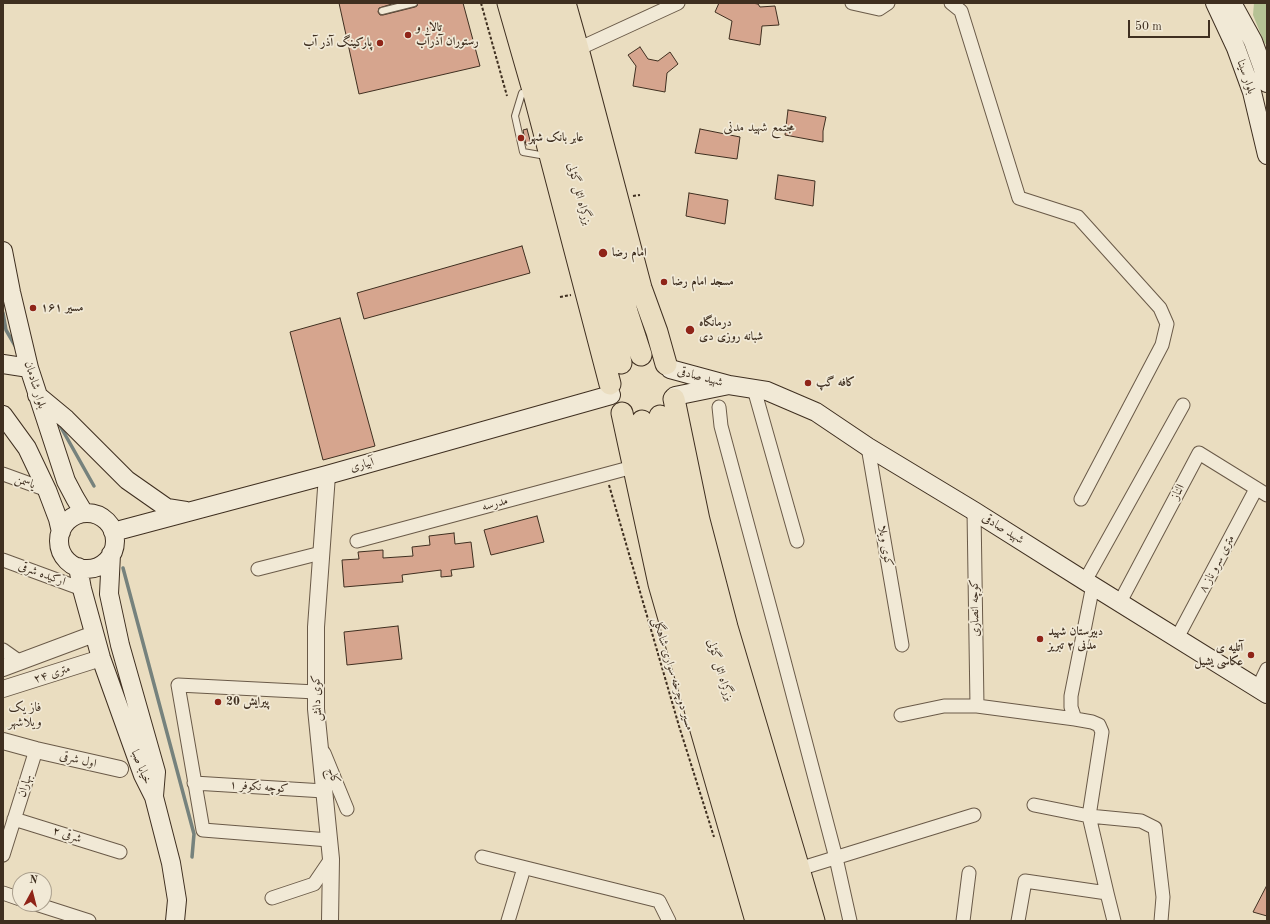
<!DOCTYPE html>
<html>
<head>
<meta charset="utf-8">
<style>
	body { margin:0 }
	#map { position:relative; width:1270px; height:924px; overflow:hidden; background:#eaddc0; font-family:"Old Standard TT",serif }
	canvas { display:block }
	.frame { position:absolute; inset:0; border:4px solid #3f2f20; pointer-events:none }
	.north { position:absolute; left:12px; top:872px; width:40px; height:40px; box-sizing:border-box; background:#f1e9d6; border:1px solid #aa9f8d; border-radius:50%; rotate:7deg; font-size:11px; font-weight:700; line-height:16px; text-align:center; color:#3f2f20 }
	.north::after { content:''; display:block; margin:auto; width:14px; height:18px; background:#8f2418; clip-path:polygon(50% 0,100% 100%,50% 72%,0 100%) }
	.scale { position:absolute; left:1128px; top:20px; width:82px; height:18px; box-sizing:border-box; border:2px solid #3f2f20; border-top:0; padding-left:5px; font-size:12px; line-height:14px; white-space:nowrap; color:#3f2f20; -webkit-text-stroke:3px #f1e9d6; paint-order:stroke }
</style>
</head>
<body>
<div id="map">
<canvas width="1270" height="924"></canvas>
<div class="frame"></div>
<div class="north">N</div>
<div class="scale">50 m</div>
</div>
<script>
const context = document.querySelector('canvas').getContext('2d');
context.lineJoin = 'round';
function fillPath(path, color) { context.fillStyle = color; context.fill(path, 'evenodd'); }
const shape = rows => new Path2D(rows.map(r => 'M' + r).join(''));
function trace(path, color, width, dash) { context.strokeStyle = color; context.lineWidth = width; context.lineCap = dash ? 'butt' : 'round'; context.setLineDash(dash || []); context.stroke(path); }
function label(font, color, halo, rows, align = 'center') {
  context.font = font + ' "Old Standard TT",Amiri,serif'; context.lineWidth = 3.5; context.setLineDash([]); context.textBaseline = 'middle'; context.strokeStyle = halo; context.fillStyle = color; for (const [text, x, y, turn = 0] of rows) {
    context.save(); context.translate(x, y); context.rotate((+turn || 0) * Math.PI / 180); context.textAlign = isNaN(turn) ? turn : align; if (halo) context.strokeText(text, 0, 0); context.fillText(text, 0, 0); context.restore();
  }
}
fillPath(shape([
	[1254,3,1267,3,1267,46,1264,42,1253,15]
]), '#b5c294');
trace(shape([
	[3,313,6,330,17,349],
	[58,422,94,486],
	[123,568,194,834,192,857]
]), '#76827d', 3.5);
const building = shape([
	[339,3,395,3,379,8,378,12,380,15,383,15,415,7,417,6,418,3,463,3,480,66,359,94,339,3],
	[719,3,752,3,758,4,760,7,775,6,779,25,762,26,760,45,729,39,732,21,715,12,719,3],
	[640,47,648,59,658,61,670,52,678,64,667,73,665,92,633,86,636,66,628,55,640,47],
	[788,110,826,117,823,131,823,142,785,135,788,110],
	[527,129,531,144,526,145,523,130,527,129],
	[700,129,740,137,737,159,695,153,700,129],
	[778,175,815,181,813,206,775,199,778,175],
	[689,193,728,200,725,224,686,216,689,193],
	[522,246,530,273,364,319,357,293,522,246],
	[340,318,375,446,323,460,290,332,340,318],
	[537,516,544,542,491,555,484,530,537,516],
	[454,533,455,544,471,542,474,567,451,570,452,576,441,577,441,570,402,575,403,582,344,587,342,560,359,559,358,552,383,550,383,558,413,556,412,547,430,545,429,536,454,533],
	[398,626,402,659,347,665,344,632,398,626],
	[1267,885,1267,916,1253,912,1267,885]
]);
fillPath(building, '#d6a58e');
trace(building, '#3f2f20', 1);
const service = shape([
	[382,11,414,3],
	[522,93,515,116,523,152,546,156]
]);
const minor = shape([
	[852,3,879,9,888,3],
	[951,3,961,11,1019,198,1078,217,1160,308,1167,324,1162,345,1081,499],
	[578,49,678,3],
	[754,389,797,541],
	[719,407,721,426,777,634,836,858,850,921],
	[868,447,902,645],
	[3,474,47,490],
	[974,511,977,706],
	[357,541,633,467],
	[3,560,82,589],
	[258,569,321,553],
	[1085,581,1183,405],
	[1120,602,1199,453,1267,495],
	[1177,638,1256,489],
	[3,650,20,662],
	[1258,688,1267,669],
	[316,692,178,685,203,830,329,840],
	[901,715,944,706,977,706,1075,719],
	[324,753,347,809],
	[194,783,324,791],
	[1034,805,1089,816,1141,821,1155,828,1163,897,1161,921],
	[14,819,120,852],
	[3,855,36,750],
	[482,857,659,901,669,921],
	[799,869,974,815],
	[3,893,20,899],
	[1107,893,1114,921],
	[272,898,314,884,331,859],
	[36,904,89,921],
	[508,921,524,868],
	[963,921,969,873],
	[1018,921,1025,881,1107,893,1089,816,1102,732,1099,725,1092,722,1075,719,1071,707,1071,696,1093,585]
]);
const tertiary = shape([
	[327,475,316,627,316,709,331,859,330,921],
	[3,668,94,634],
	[3,689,101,658],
	[3,741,36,750,120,769]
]);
const secondary = shape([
	[1215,3,1236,48,1252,92,1267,155],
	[1232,3,1253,41,1262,66,1267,83],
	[3,251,11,292,29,368,66,481,75,498,84,513],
	[3,364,29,368],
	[670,369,729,385,675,396],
	[729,385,767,391,816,412,868,447,974,511,1085,581,1267,694],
	[37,395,66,419,127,480,167,508,186,511],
	[3,415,27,448,47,490,58,519,61,532],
	'59 541a28 28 0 1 1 56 0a28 28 0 1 1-56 0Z',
	[113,532,327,475,611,395],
	[111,554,109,594,120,645,156,772,154,796],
	[78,567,82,589,101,658,143,775,154,797,171,863,177,900,175,921]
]);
const trunk = shape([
	[508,3,533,90,610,384],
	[528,3,554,98,610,312,621,363],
	[545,3,580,128,627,312,641,355],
	[565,3,578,49,641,288,657,332,666,364],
	[674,399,699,520,727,627,799,869,814,921],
	[622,413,659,584,756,921],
	[660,416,698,597,795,921],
	[642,421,683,601,777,921]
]);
trace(service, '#6a5a48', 8);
trace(minor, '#6a5a48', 15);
trace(tertiary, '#6a5a48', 18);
trace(secondary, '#3f2f20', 20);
trace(trunk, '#3f2f20', 23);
trace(shape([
	[481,3,507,96],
	[633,196,640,195],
	[560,297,571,295],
	[609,485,679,726,714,837]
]), '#3f2f20', 2, [3, 2]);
trace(service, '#f1e9d6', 6);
trace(minor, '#f1e9d6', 13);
trace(tertiary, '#f1e9d6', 16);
trace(secondary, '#f1e9d6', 18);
trace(trunk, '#eaddc0', 21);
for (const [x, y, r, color] of [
	[408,35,4,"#8f2418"],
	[380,43,4,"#8f2418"],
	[521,138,4,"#8f2418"],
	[603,253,5,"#8f2418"],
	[664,282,4,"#8f2418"],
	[33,308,4,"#8f2418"],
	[690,330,5,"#8f2418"],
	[808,383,4,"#8f2418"],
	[1040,639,4,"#8f2418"],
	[1251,655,4,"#8f2418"],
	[218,702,4,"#8f2418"]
]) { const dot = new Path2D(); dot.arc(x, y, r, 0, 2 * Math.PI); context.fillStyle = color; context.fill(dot); trace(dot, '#f1e9d6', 1.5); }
label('bold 12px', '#3f2f20', '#f1e9d6', [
	["تالار و",416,28],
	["رستوران آذرآب",416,42],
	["پارکینگ آذر آب",372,43,"right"],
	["عابر بانک شهر",529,138],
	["امام رضا",612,253],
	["مسجد امام رضا",672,282],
	["مسیر ۱۶۱",41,308],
	["درمانگاه",699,323],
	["شبانه روزی دی",699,337],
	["کافه گپ",816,383],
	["دبیرستان شهید",1048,632],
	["مدنی ۲ تبریز",1048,646],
	["آتلیه ی",1243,648,"right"],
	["عکاسی یشیل",1243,662,"right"],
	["پیرایش 20",226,702]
], 'left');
label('12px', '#3f2f20', '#f1e9d6', [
	["بلوار سینا",1246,77,71],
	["بزرگراه ائل گؤلی",579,194,75],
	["شهید صادقی",700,377,15],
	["بلوار شادمان",35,385,73],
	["آبیاری",362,465,-16],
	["یاسمن",25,482,20],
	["الناز",1178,492,-62],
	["مدرسه",495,504,-15],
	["شهید صادقی",1003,529,32],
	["کوی ویلا",885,546,80],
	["۸ متری سرو ناز",1217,564,-62],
	["ارکیده شرقی",42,574,20],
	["کوچه انصاری",975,608,-91],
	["بزرگراه ائل گؤلی",720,670,73],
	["۲۴ متری",52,674,-18],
	["مسیر دوچرخه سواری شاهگلی",673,674,73],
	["کوی دانش",317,698,-92],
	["اول شرقی",78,760,13],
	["خیابا صبا",141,767,68],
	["کاج",333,776,67],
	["بهاران",25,786,-72],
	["کوچه نکوفر ۱",259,787,4],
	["۲ شرقی",67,835,18]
]);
label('13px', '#3f2f20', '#f1e9d6', [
	["مجتمع شهید مدنی",759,128],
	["فاز یک",25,708],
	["ویلاشهر",25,723]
]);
</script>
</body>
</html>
